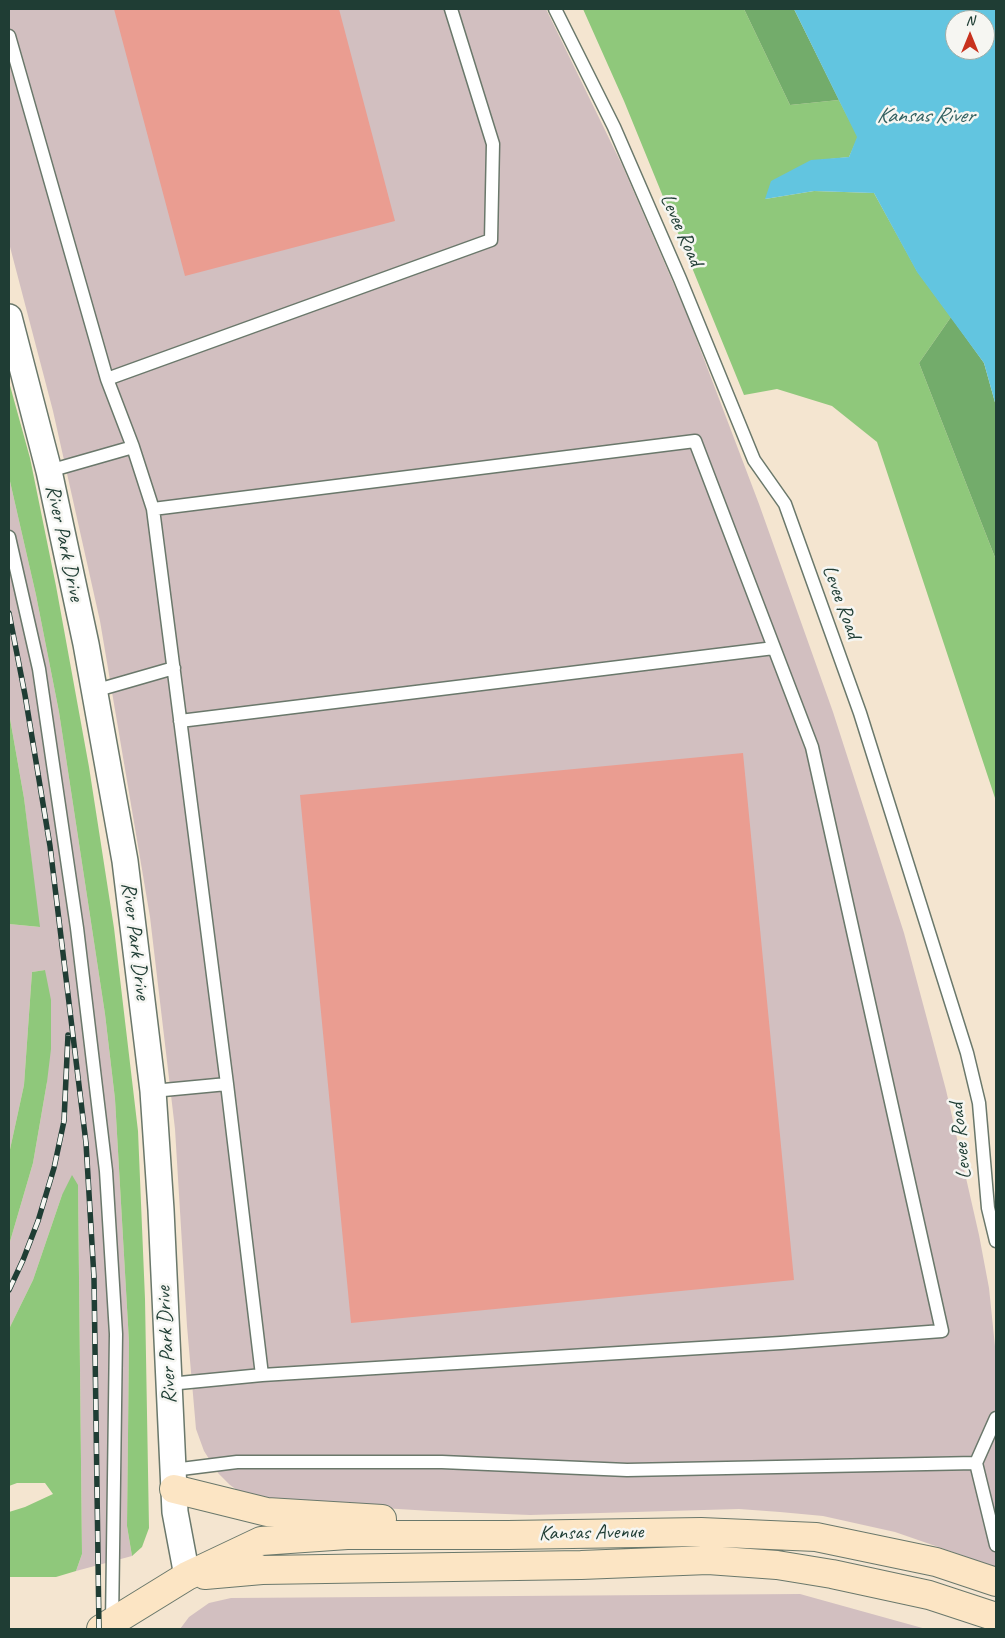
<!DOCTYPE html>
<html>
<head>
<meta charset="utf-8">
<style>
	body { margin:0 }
	#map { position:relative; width:1005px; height:1638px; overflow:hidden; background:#f4e5d0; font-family:Caveat,sans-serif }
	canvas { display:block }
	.frame { position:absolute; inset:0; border:10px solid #1f3d34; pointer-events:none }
	.north { position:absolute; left:945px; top:10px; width:50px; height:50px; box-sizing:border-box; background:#f6f6f2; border:1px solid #a0aca6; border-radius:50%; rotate:0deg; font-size:14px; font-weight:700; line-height:20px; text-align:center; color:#1f3d34 }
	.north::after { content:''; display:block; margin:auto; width:18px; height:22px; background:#c8321e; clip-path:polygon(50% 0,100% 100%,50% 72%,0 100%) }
</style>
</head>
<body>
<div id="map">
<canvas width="1005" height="1638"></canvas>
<div class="frame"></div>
<div class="north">N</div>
</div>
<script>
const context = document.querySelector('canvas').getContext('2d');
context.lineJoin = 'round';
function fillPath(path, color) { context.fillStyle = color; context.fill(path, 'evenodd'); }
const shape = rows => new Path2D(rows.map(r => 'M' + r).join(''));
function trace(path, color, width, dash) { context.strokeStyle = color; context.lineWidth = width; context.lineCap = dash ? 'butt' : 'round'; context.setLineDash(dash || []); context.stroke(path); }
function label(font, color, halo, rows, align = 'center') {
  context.font = font + ' Caveat,sans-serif'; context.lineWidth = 5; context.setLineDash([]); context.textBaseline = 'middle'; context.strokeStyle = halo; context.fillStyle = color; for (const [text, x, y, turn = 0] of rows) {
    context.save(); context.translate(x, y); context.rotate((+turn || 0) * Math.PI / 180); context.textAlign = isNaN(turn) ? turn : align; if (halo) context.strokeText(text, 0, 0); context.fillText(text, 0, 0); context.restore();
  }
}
fillPath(shape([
	[9,9,546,9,623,167,688,317,759,504,833,712,904,933,946,1090,979,1235,989,1288,996,1356,996,1567,895,1532,823,1516,780,1512,739,1509,530,1515,431,1511,251,1500,230,1485,218,1473,204,1451,196,1429,187,1326,175,1129,150,917,100,621,53,411,9,243],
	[9,477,36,595,59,712,105,1014,115,1099,129,1342,127,1526,132,1556,76,1571,82,1554,78,1185,62,1195,33,1280,9,1329,9,1245,33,1163,47,1082,45,970,32,972,24,1085,9,1154,9,924,39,927,24,798,9,713],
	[800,1594,926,1629,180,1629,189,1617,209,1603,231,1598]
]), '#d2bfc0');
fillPath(shape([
	[583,9,744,9,790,105,839,100,858,137,849,157,811,161,765,199,814,191,874,193,917,271,951,317,919,363,996,560,996,801,877,442,832,406,777,389,744,395,624,101],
	[9,382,30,458,56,586,89,767,114,928,138,1131,145,1299,149,1528,142,1547,132,1556,127,1526,129,1342,115,1099,105,1014,59,712,36,595,9,477],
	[9,713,24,798,40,927,9,924],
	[45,970,51,1000,51,1049,47,1082,33,1163,9,1245,9,1154,24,1085,32,972],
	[72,1175,78,1185,82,1554,76,1571,56,1577,9,1577,9,1512,25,1507,53,1494,45,1483,17,1483,9,1486,9,1329,33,1280,62,1195]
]), '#8fc87b');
fillPath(shape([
	[744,9,794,9,839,100,790,105],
	[951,317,984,363,996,406,996,560,919,363]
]), '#73ac6b');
fillPath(shape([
	[794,9,996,9,996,406,984,363,917,272,874,193,814,191,765,199,771,181,811,160,849,157,857,137],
	[955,20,985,20,985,50,955,50]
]), '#62c5e0');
fillPath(shape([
	[114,9,339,9,395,221,185,276],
	[743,753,794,1280,351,1323,300,795]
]), '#ea9d91');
const lane = shape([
	[555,9,614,127,680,279,754,460,785,504,860,713,967,1053,979,1103,988,1208,996,1241],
	[9,36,107,379,491,240,493,144,451,9],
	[107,379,133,447],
	[49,471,133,447,153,509,227,1084,262,1375],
	[153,509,695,441,812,747,942,1331,781,1343,262,1375,169,1384],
	[9,537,39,669,77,928,106,1171,116,1334,112,1623],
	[94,691,174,668],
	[180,721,774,648],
	[153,1091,227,1084],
	[976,1463,996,1545],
	[976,1463,996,1418],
	[173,1470,237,1462,442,1462,627,1470,976,1463]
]);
const street = shape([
	[9,317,49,471,86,644,125,861,153,1091,161,1210,175,1512,187,1576]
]);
const secondary = shape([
	[174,1489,267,1512,382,1519],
	[205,1575,262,1570,581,1565,708,1560,777,1565,832,1574,929,1595,996,1617],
	[101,1629,187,1576,261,1541,347,1535,508,1535,701,1532,816,1537,936,1562,996,1582]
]);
trace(lane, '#6a786b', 15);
trace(street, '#6a786b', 28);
trace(secondary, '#6a786b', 30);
trace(lane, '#fff', 12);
trace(street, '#fff', 25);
trace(secondary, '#fce5c4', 28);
const rail = shape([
	[9,613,25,695,50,846,86,1143,94,1278,99,1629],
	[9,1290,23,1260,38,1221,54,1168,64,1121,68,1035]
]);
trace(rail, '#1f3d34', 5.5);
trace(rail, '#f6f6f2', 4, [11]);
label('21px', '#1f3d34', '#f6f6f2', [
	["Levee Road",681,230,66],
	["River Park Drive",64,543,78],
	["Levee Road",841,602,70],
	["River Park Drive",135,941,83],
	["Levee Road",961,1141,-96],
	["River Park Drive",167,1345,-93],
	["Kansas Avenue",591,1533,-1]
]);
label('italic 22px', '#305f5f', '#f6f6f2', [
	["Kansas River",925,116]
]);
</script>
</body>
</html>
